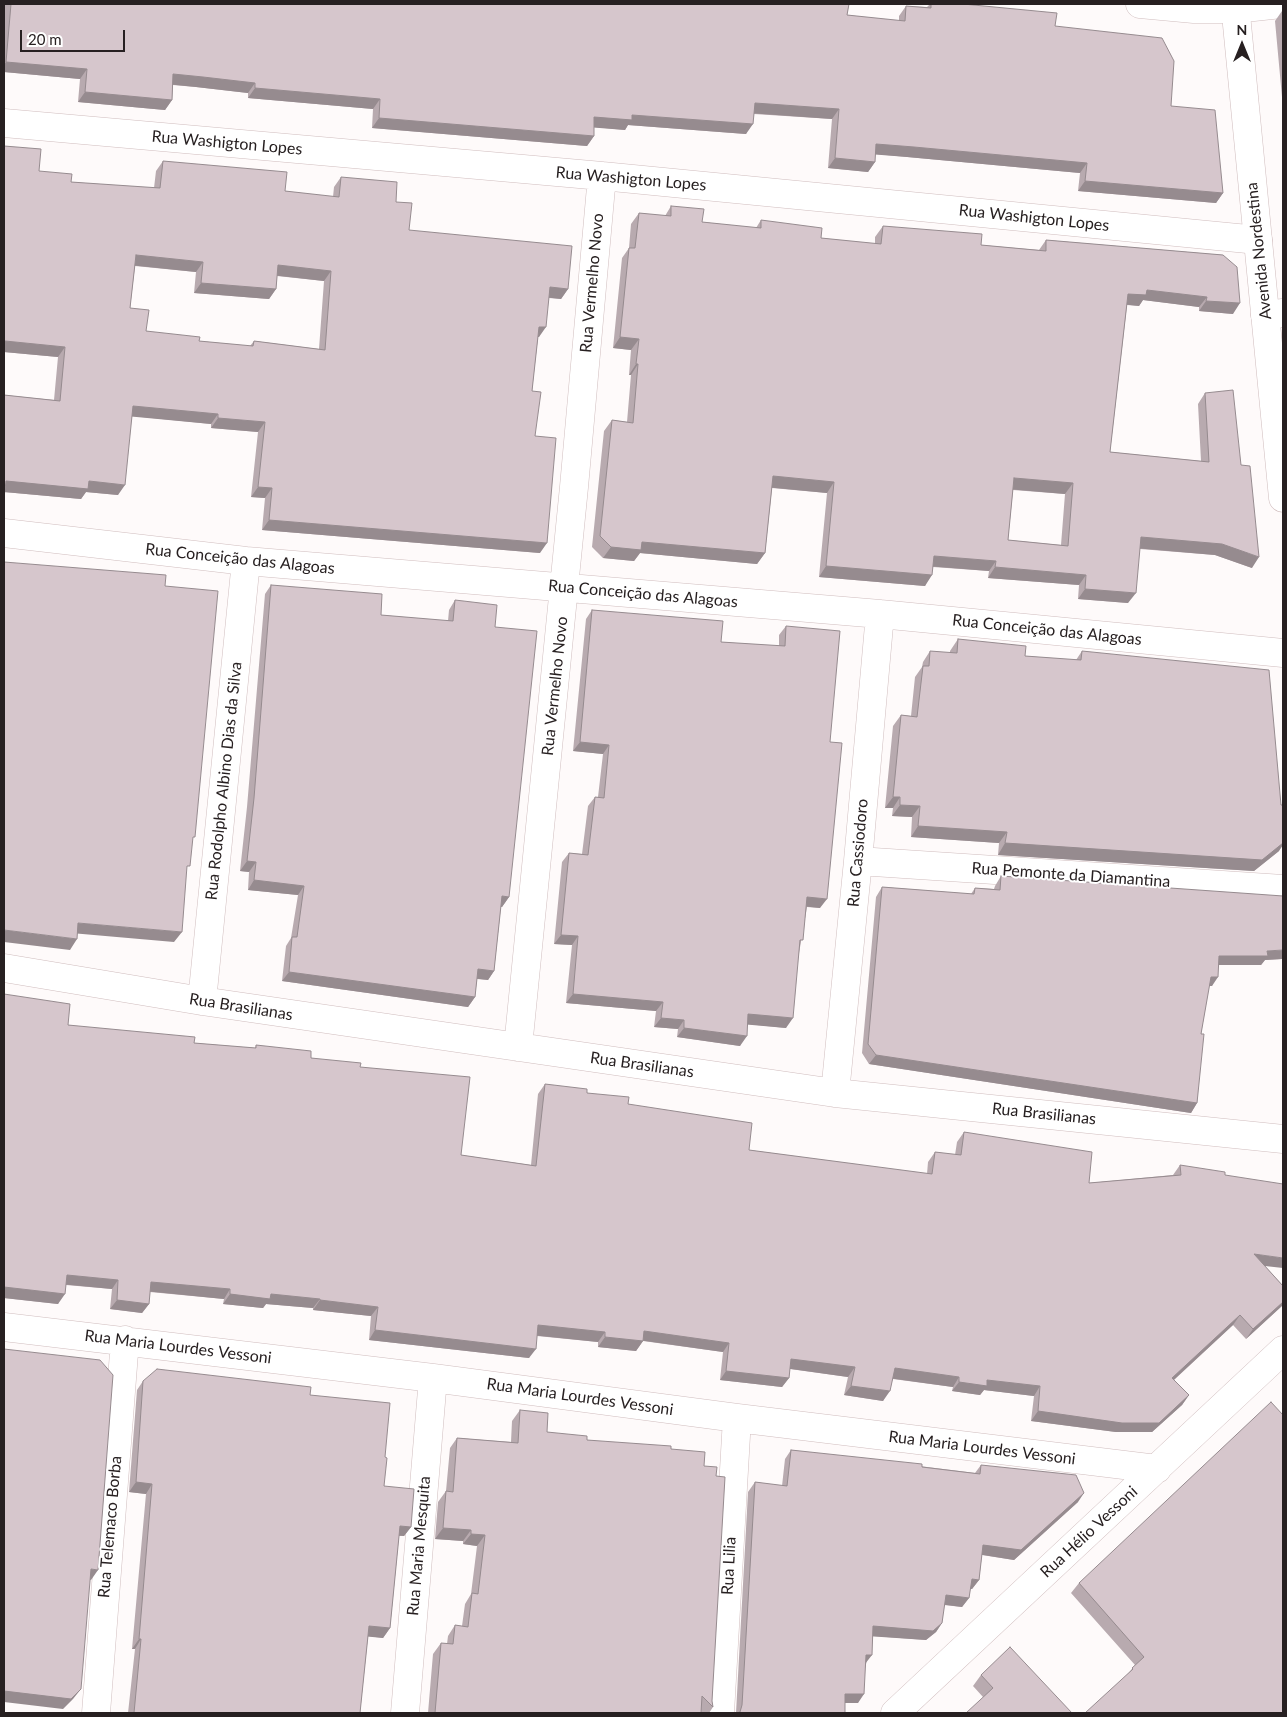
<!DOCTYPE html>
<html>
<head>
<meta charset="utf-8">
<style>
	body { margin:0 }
	#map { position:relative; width:1287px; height:1717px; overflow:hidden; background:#fefafa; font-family:Lato,sans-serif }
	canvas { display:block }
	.frame { position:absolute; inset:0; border:5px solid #272021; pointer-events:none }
	.north { position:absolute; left:1217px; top:20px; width:50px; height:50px; -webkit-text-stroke:4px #fff; paint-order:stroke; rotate:0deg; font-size:14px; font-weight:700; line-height:20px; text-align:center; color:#272021 }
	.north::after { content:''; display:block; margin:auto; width:18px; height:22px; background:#272021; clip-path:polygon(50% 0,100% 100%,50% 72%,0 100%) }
	.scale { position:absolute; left:20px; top:30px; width:105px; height:22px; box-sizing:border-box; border:2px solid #272021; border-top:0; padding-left:6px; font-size:15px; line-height:18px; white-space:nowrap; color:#272021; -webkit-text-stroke:4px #fff; paint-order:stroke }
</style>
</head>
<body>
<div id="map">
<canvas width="1287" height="1717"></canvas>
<div class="frame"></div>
<div class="north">N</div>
<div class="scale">20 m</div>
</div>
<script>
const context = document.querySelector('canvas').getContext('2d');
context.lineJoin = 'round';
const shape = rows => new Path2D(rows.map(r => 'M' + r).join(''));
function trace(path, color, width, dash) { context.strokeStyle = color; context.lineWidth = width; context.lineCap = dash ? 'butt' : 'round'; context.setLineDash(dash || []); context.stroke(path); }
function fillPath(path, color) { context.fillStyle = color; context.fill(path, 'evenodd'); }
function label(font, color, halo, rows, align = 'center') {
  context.font = font + ' Lato,sans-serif'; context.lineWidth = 4; context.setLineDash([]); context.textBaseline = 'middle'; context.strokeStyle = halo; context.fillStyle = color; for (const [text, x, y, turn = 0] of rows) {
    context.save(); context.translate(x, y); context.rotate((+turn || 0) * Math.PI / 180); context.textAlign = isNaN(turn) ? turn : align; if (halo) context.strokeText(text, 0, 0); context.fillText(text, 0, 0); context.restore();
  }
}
const minor = shape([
	[1140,4,1194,9,1235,9,1281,4],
	[4,123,602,176,1258,240],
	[1265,315,1283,313],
	[4,533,246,561,880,614,1283,653],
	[858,861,1283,889],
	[4,968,202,1001,835,1093,1283,1139],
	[202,1001,246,561],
	[518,1047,574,487,602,176],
	[835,1093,858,861,880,614],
	[4,1327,433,1378,737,1418,1157,1469],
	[96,1713,125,1340],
	[405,1713,433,1378],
	[720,1713,737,1418],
	[895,1713,1283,1350]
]);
const major = shape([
	[1235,4,1283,498]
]);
trace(minor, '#d0bdbe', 29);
trace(major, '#d0bdbe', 29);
trace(minor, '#fff', 28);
trace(major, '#fff', 28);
fillPath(shape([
	[5,4,849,4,847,15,899,21,899,16,906,6,927,7,930,4,963,4,1055,26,1171,106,1223,193,1216,203,1078,191,1080,173,875,154,875,162,868,172,828,168,832,119,754,114,746,134,628,125,625,130,594,127,594,136,587,146,372,128,373,109,248,98,248,93,196,87,173,85,172,100,165,110,78,102,80,79,4,72,4,15],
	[1282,11,1283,11,1283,108,1275,21],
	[163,161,285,191,333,197,334,187,341,177,396,202,409,230,568,289,561,299,549,298,539,337,538,337,532,391,540,553,262,530,265,498,251,497,258,432,211,428,211,424,132,416,118,495,86,492,81,499,4,492,4,395,54,400,58,357,4,352,39,171,71,182,154,188,156,171],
	[135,266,196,272,194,293,269,299,276,289,277,276,324,281,319,349,254,341,250,346,199,341,146,331,130,308],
	[671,206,702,222,756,228,761,220,821,238,875,244,875,237,883,226,981,245,1039,250,1046,240,1223,255,1233,314,1199,311,1199,307,1143,300,1139,306,1127,305,1110,452,1201,461,1198,404,1205,393,1252,568,1215,555,1140,549,1128,603,1078,599,1079,585,988,578,989,571,933,567,925,586,819,577,827,493,772,488,765,553,757,564,640,553,634,561,603,558,592,547,604,431,612,420,627,422,631,375,629,375,631,350,613,348,622,258,629,248,631,224,639,213,665,216],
	[1013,490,1065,494,1061,545,1008,540],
	[271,585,381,615,448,621,449,610,455,600,495,627,509,897,502,907,501,906,494,971,488,980,477,979,475,997,468,1007,282,981,286,946,291,938,298,895,248,890,249,872,240,871,247,807,265,594],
	[592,610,721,642,779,646,779,635,786,626,830,742,820,908,807,907,786,1028,747,1024,740,1046,677,1037,678,1029,654,1027,656,1011,566,1003,572,945,554,944,562,862,569,853,582,854,588,806,595,797,598,797,603,754,573,751,586,619],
	[958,639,1025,656,1076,660,1082,651,1279,851,1254,871,998,855,999,843,911,837,912,817,892,816,893,808,885,808,893,726,901,715,911,716,915,677,922,667,923,662,930,651,950,653,950,651],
	[1001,876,1282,959,1265,960,1261,965,1219,965,1212,986,1209,986,1201,1034,1197,1103,1191,1113,869,1064,862,1053,876,897,882,887,971,894,975,888,994,889,995,886],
	[4,994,68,1025,194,1043,255,1048,256,1045,311,1058,360,1067,461,1155,531,1165,538,1094,545,1084,587,1093,628,1104,749,1150,927,1174,928,1162,935,1152,955,1155,957,1142,964,1132,1089,1183,1173,1175,1180,1165,1225,1175,1265,1266,1283,1286,1283,1305,1246,1339,1233,1325,1174,1380,1189,1395,1182,1405,1152,1432,1116,1432,1031,1421,1034,1396,984,1390,980,1395,952,1391,953,1387,893,1379,883,1401,844,1395,848,1377,790,1369,789,1378,782,1387,720,1380,723,1352,643,1341,636,1351,598,1347,598,1342,537,1336,529,1358,369,1340,371,1316,313,1310,313,1308,266,1304,263,1308,223,1304,224,1299,150,1292,149,1304,142,1313,110,1309,112,1289,66,1285,58,1304,4,1298],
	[143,1381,310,1395,385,1457,384,1486,411,1527,404,1536,399,1536,390,1628,383,1638,368,1636,360,1713,128,1713,135,1649,132,1649,146,1494,129,1492,137,1390],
	[520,1410,547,1432,587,1440,671,1449,704,1466,716,1476,712,1701,713,1707,709,1713,428,1713,433,1654,441,1643,447,1644,448,1636,455,1625,462,1626,465,1604,471,1594,477,1546,463,1544,463,1541,435,1539,438,1502,446,1491,450,1448,457,1438,511,1442,512,1421],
	[791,1450,975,1473,981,1465,1078,1502,1014,1560,982,1555,979,1580,972,1589,970,1589,969,1598,962,1607,944,1605,942,1623,936,1632,926,1640,873,1636,866,1664,858,1703,845,1703,845,1713,736,1713,748,1492,755,1482,782,1486,785,1459],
	[1079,1583,1283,1713,1127,1675,1135,1665,1071,1593],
	[981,1675,1072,1713,983,1697,973,1686]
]), '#b8aaaf');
fillPath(shape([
	[6,62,87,69,80,79,4,72,4,65],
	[173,74,203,77,255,83,248,93,196,87,166,84],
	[255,88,380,99,373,109,248,98],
	[85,92,172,100,165,110,78,102],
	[755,103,839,109,832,119,748,113],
	[632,115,753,124,746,134,628,125,625,130,587,127,594,117],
	[379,118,594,136,587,146,372,128],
	[876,144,914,147,1087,163,1080,173,907,157,869,154],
	[835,158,875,162,868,172,828,168],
	[1085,181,1223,193,1216,203,1078,191],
	[136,255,203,262,196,272,129,265],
	[278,265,331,271,324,281,271,275],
	[201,283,276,289,269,299,194,293],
	[550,287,568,289,561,299,543,297],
	[1147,290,1207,297,1199,307,1143,300,1139,306,1121,304,1128,294],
	[1206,301,1240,303,1233,314,1199,311],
	[539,327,546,327,539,337,532,337],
	[620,337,639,339,631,350,613,348],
	[5,341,65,347,58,357,4,352],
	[636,364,638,364,631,375,629,375],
	[133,406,218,414,211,424,126,416],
	[218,418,265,422,258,432,211,428],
	[773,476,834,482,827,493,765,487],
	[1014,478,1073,483,1065,494,1007,489],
	[6,481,89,481,125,485,118,495,86,492,81,499,4,492],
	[258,487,272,488,265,498,251,497],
	[269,520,547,543,540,553,262,530],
	[1141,537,1222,544,1259,557,1252,568,1215,555,1134,548],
	[642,542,765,553,757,564,640,553,634,561,603,558,611,547],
	[934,556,996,561,989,571,926,566],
	[826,566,932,575,925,586,819,577],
	[995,567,1086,575,1079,585,988,578],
	[1085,589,1136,593,1128,603,1078,599],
	[580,742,609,745,603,754,573,751],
	[893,797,900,797,893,808,885,808],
	[900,805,920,806,912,817,892,816],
	[918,826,1007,832,999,843,911,837],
	[1005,843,1283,843,1283,845,1279,851,1254,871,998,855],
	[247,861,256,862,249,872,240,871],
	[254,880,304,886,298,895,248,890],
	[502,896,509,897,502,907,496,906],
	[807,897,827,899,820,908,801,906],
	[78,923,182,932,174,942,71,933],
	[4,930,77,939,70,950,4,942],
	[561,935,578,936,572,945,554,944],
	[1283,950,1283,957,1282,959,1265,960,1261,965,1213,965,1219,956,1267,951],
	[478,969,494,971,488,980,471,978],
	[289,972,475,997,468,1007,282,981],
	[1211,977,1218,977,1212,986,1204,986],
	[573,994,663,1002,656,1011,566,1003],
	[748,1014,793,1018,786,1028,741,1024],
	[661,1018,684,1020,678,1029,654,1027],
	[684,1028,747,1036,740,1046,677,1037],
	[876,1055,1197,1103,1191,1113,869,1064],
	[1254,1254,1283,1258,1283,1268,1247,1264],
	[67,1275,118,1280,112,1289,60,1284],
	[151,1282,230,1289,224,1299,144,1291],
	[4,1287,65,1294,58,1304,4,1298],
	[230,1294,271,1294,320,1299,313,1308,266,1304,263,1308,223,1304],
	[117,1300,149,1304,142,1313,110,1309],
	[320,1300,378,1307,371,1316,313,1310],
	[1283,1302,1283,1305,1246,1339,1253,1329],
	[1240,1315,1233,1325,1166,1387,1172,1378],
	[538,1325,605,1332,598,1342,531,1335],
	[375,1330,536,1349,529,1358,369,1340],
	[644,1331,729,1343,723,1352,638,1340],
	[605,1337,643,1341,636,1351,598,1347],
	[791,1359,855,1367,848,1377,784,1368],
	[895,1368,959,1377,953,1387,888,1378],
	[726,1371,789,1378,782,1387,720,1380],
	[987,1380,1040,1386,1034,1396,984,1390,980,1395,952,1391,959,1382],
	[851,1386,890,1391,883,1401,844,1395],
	[1189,1395,1182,1405,1152,1432,1116,1432,1031,1421,1038,1411],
	[136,1482,152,1484,146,1494,129,1492],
	[1084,1493,1078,1502,1014,1560,977,1554,983,1545],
	[400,1526,411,1527,404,1536,393,1535],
	[443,1528,471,1530,463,1541,435,1539],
	[471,1534,485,1535,477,1546,463,1544],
	[91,1569,98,1570,91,1580,83,1579],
	[972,1579,979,1580,972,1589,966,1588],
	[946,1595,969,1598,962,1607,939,1604],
	[942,1623,936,1632,926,1640,867,1636,873,1626],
	[369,1626,390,1628,383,1638,362,1636],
	[139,1639,141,1639,135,1649,132,1649],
	[866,1655,872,1655,865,1664],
	[81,1689,73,1699,63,1709,4,1702,4,1691],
	[845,1694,864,1694,858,1703,839,1703]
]), '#968b8f');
const building = shape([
	[11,4,849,4,847,15,905,21,906,6,931,8,931,4,963,4,1057,13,1055,26,1162,38,1174,61,1171,106,1215,110,1223,193,1085,181,1087,163,914,147,876,144,875,162,835,158,839,109,755,103,753,124,632,115,632,120,594,117,594,136,379,118,380,99,255,88,255,83,203,77,173,74,172,100,85,92,87,69,6,62,11,4],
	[4,146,41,149,39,171,72,174,71,182,160,188,163,161,287,172,285,191,339,197,341,177,397,182,396,202,412,203,409,230,572,246,568,289,550,287,546,327,539,327,532,391,541,392,535,436,556,438,547,543,269,520,272,488,258,487,265,422,218,418,218,414,133,406,125,485,89,481,88,489,6,481,4,498,4,395,60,401,65,347,5,341,4,355,4,146],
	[136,255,203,262,201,283,276,289,278,265,331,271,325,350,254,341,253,346,199,341,200,337,146,331,149,310,130,308,136,255],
	[671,206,704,209,702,222,761,228,761,220,822,228,821,238,881,244,883,226,982,234,981,245,1046,251,1046,240,1223,255,1237,267,1240,303,1206,301,1207,297,1147,290,1146,295,1128,294,1110,452,1209,462,1205,393,1233,390,1241,465,1250,466,1259,557,1222,544,1141,537,1136,593,1085,589,1086,575,995,567,996,561,934,556,932,575,826,566,834,482,773,476,765,553,642,542,641,550,611,547,600,536,612,420,633,423,638,364,636,364,639,339,620,337,629,248,635,248,639,213,671,216,671,206],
	[1014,478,1073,483,1068,546,1008,540,1014,478],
	[4,562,166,575,165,586,218,591,195,837,193,837,190,866,187,866,182,932,78,923,77,939,4,930,4,562],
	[271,585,382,594,381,615,453,621,455,600,497,605,495,627,537,631,509,897,502,896,494,971,478,969,475,997,289,972,292,937,297,937,304,886,254,880,256,862,247,861,254,798,271,585],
	[592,610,723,621,721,642,785,646,786,626,840,631,830,742,842,743,827,899,807,897,803,940,800,940,793,1018,748,1014,747,1036,684,1028,684,1020,661,1018,663,1002,573,994,578,936,561,935,569,853,588,855,595,797,604,798,609,745,580,742,592,610],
	[958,639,1026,646,1025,656,1081,660,1082,651,1269,670,1281,805,1283,805,1283,843,1262,860,1005,843,1007,832,918,826,920,806,900,805,900,797,893,797,901,715,917,717,923,666,929,666,930,651,957,653,958,639],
	[1001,876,1283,896,1283,950,1267,951,1268,956,1219,956,1218,977,1211,977,1201,1034,1204,1034,1197,1103,876,1055,868,1044,882,887,974,894,975,888,1000,890,1001,876],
	[4,994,70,1004,68,1025,195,1037,194,1043,256,1048,256,1045,311,1051,311,1058,361,1063,360,1067,470,1077,461,1155,536,1166,545,1084,587,1089,587,1093,629,1097,628,1104,752,1123,749,1150,932,1174,935,1152,961,1155,964,1132,1092,1152,1089,1183,1181,1175,1180,1165,1225,1172,1225,1175,1283,1184,1283,1258,1254,1254,1283,1286,1283,1302,1253,1329,1240,1315,1172,1378,1189,1395,1159,1423,1122,1423,1038,1411,1040,1386,987,1380,987,1386,959,1382,959,1377,895,1368,890,1391,851,1386,855,1367,791,1359,789,1378,726,1371,729,1343,644,1331,643,1341,605,1337,605,1332,538,1325,536,1349,375,1330,378,1307,320,1300,320,1299,271,1294,270,1299,230,1294,230,1289,151,1282,149,1304,117,1300,118,1280,67,1275,65,1294,4,1287,4,994],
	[4,1349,100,1360,113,1375,98,1570,91,1569,81,1689,71,1699,4,1691,4,1349],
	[157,1369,311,1387,310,1395,390,1403,385,1457,387,1458,384,1486,414,1489,411,1527,400,1526,390,1628,369,1626,360,1713,134,1713,141,1639,139,1639,152,1484,136,1482,143,1381,157,1369],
	[1271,1402,1283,1415,1283,1713,1085,1713,1133,1669,1132,1668,1144,1657,1079,1583,1271,1402],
	[520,1410,548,1413,547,1432,587,1436,587,1440,671,1446,671,1449,705,1452,704,1466,717,1467,716,1476,725,1477,712,1701,713,1707,702,1696,701,1713,435,1713,441,1643,453,1644,455,1625,468,1627,472,1593,478,1594,485,1535,471,1534,471,1530,443,1528,446,1491,453,1492,457,1438,518,1443,520,1410],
	[791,1450,922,1464,922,1467,980,1474,981,1465,1076,1475,1084,1493,1021,1550,983,1545,979,1580,972,1579,969,1598,946,1595,942,1623,933,1631,873,1626,872,1655,866,1655,864,1694,845,1694,845,1713,738,1713,740,1712,742,1705,755,1482,787,1486,791,1450],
	[1010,1647,1072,1713,966,1713,993,1688,981,1675,1010,1647]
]);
fillPath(building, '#d6c6cc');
trace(building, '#968b8f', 1);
label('16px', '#272021', '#fff', [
	["Rua Washigton Lopes",227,143,5],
	["Rua Washigton Lopes",631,179,5],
	["Rua Washigton Lopes",1034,218,6],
	["Avenida Nordestina",1259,251,-96],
	["Rua Vermelho Novo",592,283,-85],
	["Rua Conceição das Alagoas",240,559,6],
	["Rua Conceição das Alagoas",643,594,5],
	["Rua Conceição das Alagoas",1047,630,6],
	["Rua Vermelho Novo",555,686,-84],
	["Rua Rodolpho Albino Dias da Silva",224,781,-84],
	["Rua Cassiodoro",858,853,-85],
	["Rua Pemonte da Diamantina",1071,875,4],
	["Rua Brasilianas",241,1007,9],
	["Rua Brasilianas",642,1065,8],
	["Rua Brasilianas",1044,1114,6],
	["Rua Maria Lourdes Vessoni",178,1347,7],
	["Rua Maria Lourdes Vessoni",580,1397,8],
	["Rua Maria Lourdes Vessoni",982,1448,7],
	["Rua Telemaco Borba",110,1527,-85],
	["Rua Hélio Vessoni",1089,1532,-43],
	["Rua Maria Mesquita",419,1546,-85],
	["Rua Lilia",729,1566,-87]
]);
</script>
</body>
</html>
